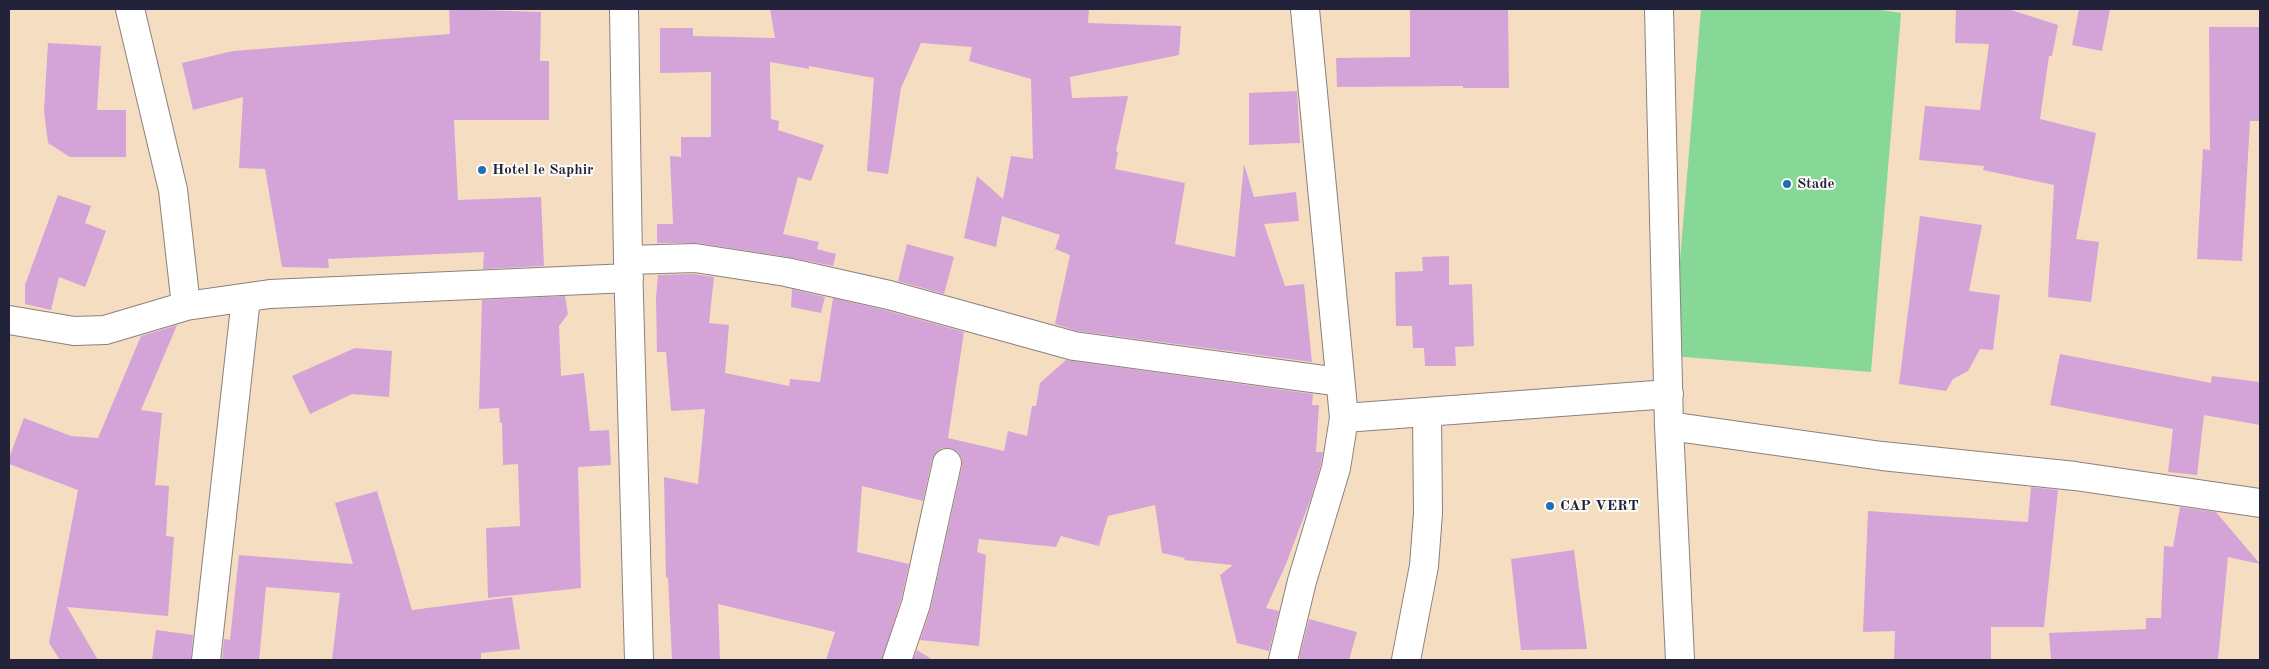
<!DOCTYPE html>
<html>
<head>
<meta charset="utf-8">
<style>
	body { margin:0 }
	#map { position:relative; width:2269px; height:669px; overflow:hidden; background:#f5ddc1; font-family:"Old Standard TT",serif }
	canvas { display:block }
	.frame { position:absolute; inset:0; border:10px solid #22223b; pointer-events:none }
</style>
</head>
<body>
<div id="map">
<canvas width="2269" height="669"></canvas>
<div class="frame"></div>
</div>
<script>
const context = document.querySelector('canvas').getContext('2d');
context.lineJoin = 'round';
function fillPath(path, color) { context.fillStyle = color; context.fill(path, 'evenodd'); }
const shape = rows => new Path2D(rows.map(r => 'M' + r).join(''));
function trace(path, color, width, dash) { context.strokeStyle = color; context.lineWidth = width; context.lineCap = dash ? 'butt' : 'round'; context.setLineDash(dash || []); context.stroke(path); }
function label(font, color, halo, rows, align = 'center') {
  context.font = font + ' "Old Standard TT",serif'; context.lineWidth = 4; context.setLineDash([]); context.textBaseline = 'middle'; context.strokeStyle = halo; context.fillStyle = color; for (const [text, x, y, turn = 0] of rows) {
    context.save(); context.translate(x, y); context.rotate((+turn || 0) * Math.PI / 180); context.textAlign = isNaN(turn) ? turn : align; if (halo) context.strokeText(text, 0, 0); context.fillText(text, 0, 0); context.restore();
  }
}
fillPath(shape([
	[1701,9,1874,9,1901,13,1871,372,1672,356]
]), '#87d796');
fillPath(shape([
	[449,9,541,12,540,61,549,61,549,120,454,120,458,200,541,197,544,266,483,269,484,252,328,259,329,268,282,267,265,169,239,168,243,97,193,110,182,63,233,51,450,34],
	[770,9,1089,9,1088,23,1181,26,1179,55,1070,77,1072,98,1128,96,1116,151,1118,152,1115,169,1185,183,1175,244,1235,257,1244,164,1254,197,1296,192,1299,221,1264,224,1285,286,1304,284,1312,362,1077,331,1055,324,1070,255,1055,249,1060,235,1002,216,996,247,964,238,977,176,1003,199,1011,156,1033,159,1031,79,969,61,972,47,921,43,901,88,888,174,867,171,874,78,809,66,809,69,770,62,771,119,779,121,778,130,824,145,811,181,798,177,783,234,819,242,817,249,836,254,833,266,788,257,697,243,657,243,657,224,673,224,670,156,681,157,681,137,711,137,711,72,660,73,660,28,693,28,693,36,775,38],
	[1410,9,1508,9,1509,88,1463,88,1463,86,1337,87,1336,58,1410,57],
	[1956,9,2008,9,2058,25,2052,56,2049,56,2040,119,2096,133,2076,239,2099,242,2091,302,2048,297,2054,185,1983,170,1984,166,1919,160,1925,106,1980,110,1989,44,1955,43],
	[2079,9,2110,9,2102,51,2072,45],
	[2209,27,2260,27,2260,121,2250,121,2242,261,2197,259,2203,149,2210,150],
	[48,43,101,46,97,110,126,110,126,157,70,157,48,143,44,111],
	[1297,91,1300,143,1249,145,1249,93],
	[58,195,91,206,85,223,106,231,86,285,85,287,59,277,51,310,25,304,25,285],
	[1920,216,1982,225,1969,291,2000,295,1993,350,1980,349,1968,371,1953,379,1946,391,1899,384],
	[907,244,954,257,944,294,898,281],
	[1449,256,1449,285,1472,284,1474,346,1455,347,1456,366,1425,366,1424,348,1413,348,1412,326,1396,326,1395,272,1423,271,1422,257],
	[694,274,714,277,709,323,729,325,725,373,789,386,790,379,820,382,833,298,885,310,964,332,948,438,1004,451,1008,431,1027,436,1032,406,1036,406,1040,383,1066,360,1313,394,1312,405,1319,405,1316,452,1323,452,1321,464,1311,498,1286,564,1266,608,1279,611,1269,651,1237,643,1220,575,1233,565,1184,560,1185,558,1162,553,1155,505,1108,516,1099,546,1061,536,1056,547,979,539,977,552,986,555,979,646,920,640,931,607,962,466,962,459,958,452,950,448,942,448,936,452,932,459,923,501,862,486,857,552,909,564,901,600,882,660,826,660,835,632,718,604,720,660,672,660,668,577,666,578,664,477,698,484,705,409,671,411,666,352,657,352,656,298,658,275],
	[792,289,825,297,821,313,791,307],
	[565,296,568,314,559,326,561,376,584,373,590,431,609,430,611,465,578,467,581,588,488,598,486,528,520,526,518,464,503,465,502,423,500,423,499,408,479,409,482,300],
	[177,325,141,410,162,413,155,485,169,486,166,536,174,537,168,616,67,607,98,660,60,660,49,643,78,490,9,464,9,458,24,418,71,436,98,438,141,336],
	[355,348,392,351,389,397,352,394,310,414,292,376],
	[2060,354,2211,383,2212,376,2260,382,2260,425,2204,415,2197,475,2168,472,2173,429,2050,405],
	[2031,487,2058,490,2044,627,1991,627,1991,660,1894,660,1895,631,1863,632,1868,511,2028,522],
	[377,491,412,610,512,597,520,649,481,653,481,660,332,660,340,593,266,587,259,660,222,660,224,639,230,640,239,555,353,564,335,503],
	[2180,507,2216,512,2260,564,2228,557,2218,660,2051,660,2049,633,2146,629,2146,618,2161,618,2164,546,2173,547],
	[1574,550,1587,649,1521,650,1511,559],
	[1309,619,1357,632,1349,660,1299,659],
	[156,630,193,635,191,660,152,660],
	[917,650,933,660,913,660]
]), '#d4a4d8');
const minor = shape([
	[130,9,173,190,186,306],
	[624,9,628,260,639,660],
	[1659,9,1669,426,1680,660],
	[628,260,695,258,786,272,889,295,1074,346,1340,382],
	[9,320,74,331,105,330,186,306,270,294,629,278],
	[1344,418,1669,394],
	[1669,426,1882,456,2075,476,2260,503],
	[206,660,246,298],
	[897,660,916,604,947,463],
	[1283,660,1302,581,1336,468,1344,418,1305,9],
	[1406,660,1424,566,1428,513,1427,413]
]);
trace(minor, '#8c807e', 30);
trace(minor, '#fff', 28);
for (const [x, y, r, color] of [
	[482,170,5,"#1f6fb2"],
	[1787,184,5,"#1f6fb2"],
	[1550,506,5,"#1f6fb2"]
]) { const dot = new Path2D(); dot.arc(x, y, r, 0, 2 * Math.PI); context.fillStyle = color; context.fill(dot); trace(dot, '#fdfcf7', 2); }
label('bold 15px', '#22223b', '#fdfcf7', [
	["Hotel le Saphir",492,170],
	["Stade",1797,184],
	["CAP VERT",1560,506]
], 'left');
</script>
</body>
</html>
